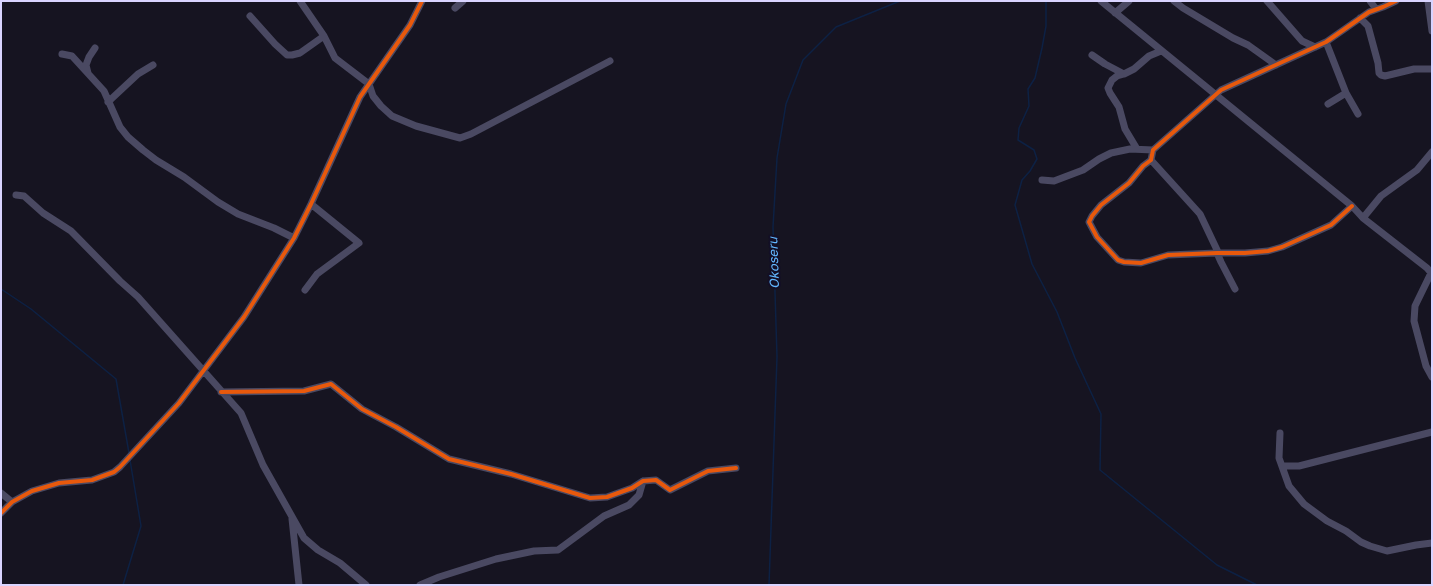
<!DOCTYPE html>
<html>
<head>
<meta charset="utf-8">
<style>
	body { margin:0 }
	#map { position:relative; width:1433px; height:586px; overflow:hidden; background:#161421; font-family:"Golos Text",sans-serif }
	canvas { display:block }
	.frame { position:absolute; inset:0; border:2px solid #d9d4ff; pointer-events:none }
</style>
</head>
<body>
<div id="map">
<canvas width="1433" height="586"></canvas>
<div class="frame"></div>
</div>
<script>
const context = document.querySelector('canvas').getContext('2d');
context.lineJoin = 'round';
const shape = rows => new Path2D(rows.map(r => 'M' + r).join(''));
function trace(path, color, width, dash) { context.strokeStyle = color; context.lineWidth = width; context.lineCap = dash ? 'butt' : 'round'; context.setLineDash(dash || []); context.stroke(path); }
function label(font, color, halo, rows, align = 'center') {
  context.font = font + ' "Golos Text",sans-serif'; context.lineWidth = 4; context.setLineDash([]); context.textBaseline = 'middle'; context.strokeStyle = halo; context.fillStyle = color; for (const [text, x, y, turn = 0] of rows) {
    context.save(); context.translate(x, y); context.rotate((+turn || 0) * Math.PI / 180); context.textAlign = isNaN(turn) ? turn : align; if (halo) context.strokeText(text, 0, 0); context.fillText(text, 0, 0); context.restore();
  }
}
trace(shape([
	[1046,1,1046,26,1042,48,1035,78,1028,89,1029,106,1019,128,1018,140,1034,150,1037,159,1030,171,1022,180,1015,205,1032,264,1057,312,1075,358,1101,414,1100,470,1217,565,1257,585],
	[1,289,31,309,116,379,129,453],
	[123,585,141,526,130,460],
	[769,585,777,357,773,227,777,158,786,104,803,60,836,27,900,1]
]), '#0d2144', 1.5);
trace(shape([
	[300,1,324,36,335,58,369,84,373,96,381,106,392,116,416,126,460,138,471,134,610,61],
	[1101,1,1352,206,1363,218,1427,268,1432,274],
	[1174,1,1183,8,1233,38,1248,45,1276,65],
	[1267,1,1302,41,1315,47],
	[1370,1,1376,9],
	[1428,1,1432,31],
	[455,8,463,1],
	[1115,13,1129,1],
	[250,16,275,44,287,55,292,55,300,53,324,36],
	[1360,18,1368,26,1378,63,1379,73,1381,75,1385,76,1414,69,1432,69],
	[1326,42,1346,93,1358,114],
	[62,54,72,56,104,91,120,127,128,137,143,150,156,160,184,177,218,202,238,214,274,228,294,238],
	[1092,55,1105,64,1124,74,1134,69,1149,56,1161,51],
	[88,73,86,65,89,57,95,48],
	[1124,74,1117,76,1112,80,1108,88,1110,93,1119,107,1125,129,1137,149],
	[108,102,138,74,153,65],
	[1328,104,1346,93],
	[1151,160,1200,214,1218,252,1217,253,1221,262,1235,289],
	[1042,180,1054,181,1083,170,1099,159,1111,153,1130,149,1153,150],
	[16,195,24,196,43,213,71,231,120,281,138,297,241,413,263,465,304,538,318,550,340,563,366,585],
	[1352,206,1331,225,1282,247,1268,251,1245,253,1217,253,1168,255,1141,263,1124,262,1118,260,1097,237,1089,222,1092,216,1101,205,1129,183,1143,166,1151,160,1153,150,1221,90,1326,42,1369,12,1383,7,1396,1],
	[1363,218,1381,196,1417,170,1432,152],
	[1431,273,1415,306,1414,321,1426,366,1432,377],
	[305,290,317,274,359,243,311,204],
	[221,392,304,391,331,384,362,409,396,427,449,459,511,474,590,498,607,497,632,488,643,481,656,480,670,490,708,471,736,468],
	[1280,433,1279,458,1289,486,1304,504,1327,521,1346,531,1361,542,1370,546,1387,551,1416,545,1432,543],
	[1282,466,1299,466,1432,432],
	[1,493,12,502],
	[1,513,12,502,32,491,59,483,92,480,114,472,120,467,179,403,244,317,294,238,311,204,360,97,410,25,422,1],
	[292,519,299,585],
	[420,585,439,577,496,559,534,551,558,550,604,516,629,505,639,495,643,481]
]), '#4a4962', 7);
trace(shape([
	[1352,206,1331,225,1282,247,1268,251,1245,253,1217,253,1168,255,1141,263,1124,262,1118,260,1097,237,1089,222,1092,216,1101,205,1129,183,1143,166,1151,160,1153,150,1221,90,1326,42,1369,12,1383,7,1396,1],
	[221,392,304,391,331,384,362,409,396,427,449,459,511,474,590,498,607,497,632,488,643,481,656,480,670,490,708,471,736,468],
	[1,513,12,502,32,491,59,483,92,480,114,472,120,467,179,403,244,317,294,238,311,204,360,97,410,25,422,1]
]), '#e8590c', 4);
label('italic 13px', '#62b6ff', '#130f26', [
	["Okoseru",774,263,-92]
]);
</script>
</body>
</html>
